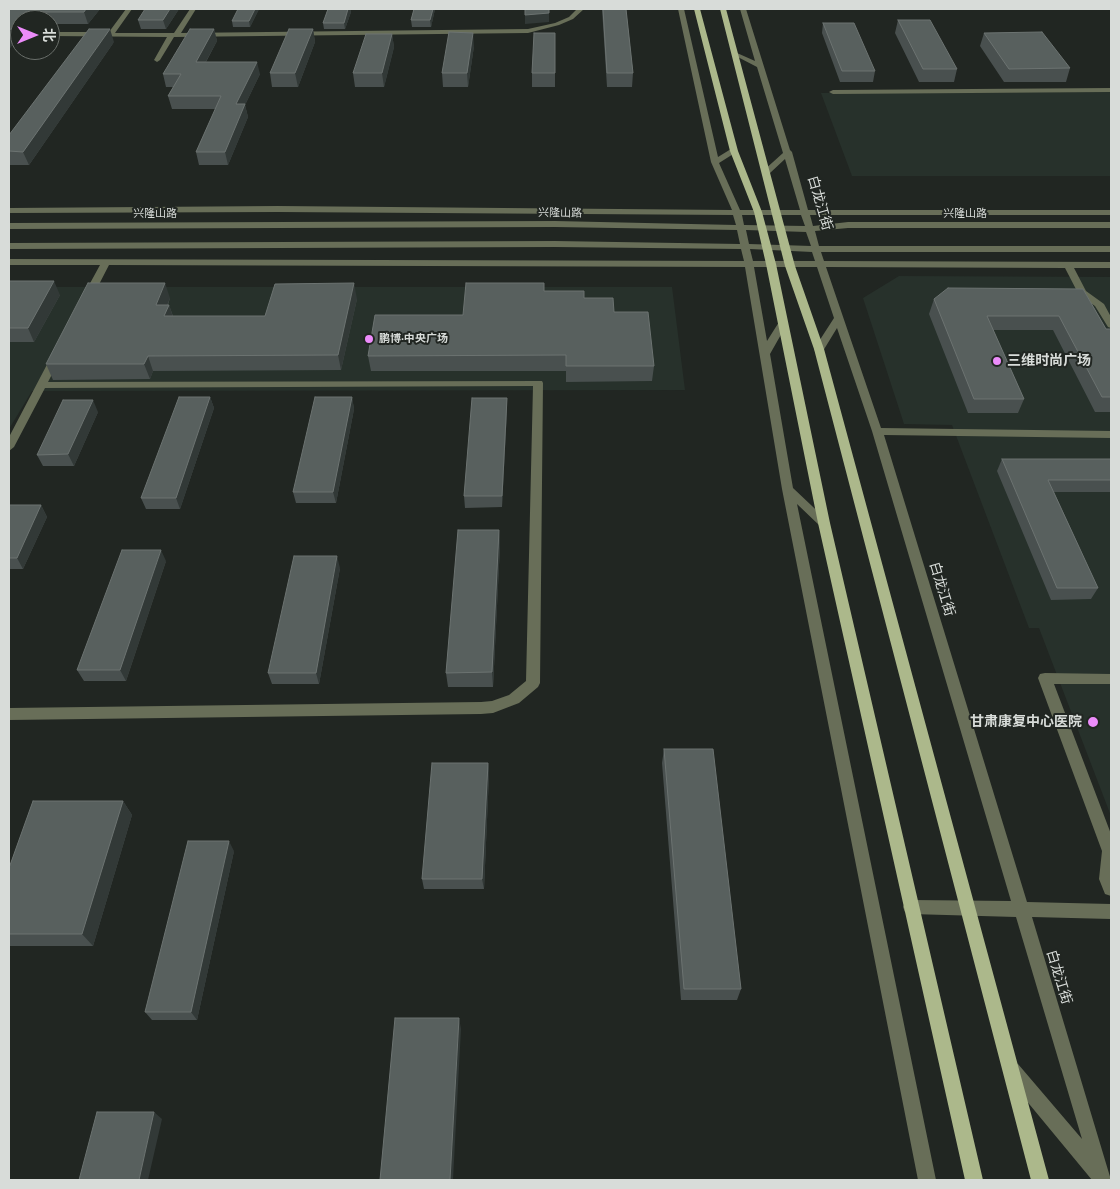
<!DOCTYPE html>
<html>
<head>
<meta charset="utf-8">
<style>
	body { margin:0 }
	#map { position:relative; width:1120px; height:1189px; overflow:hidden; background:#212622; font-family:"Playfair Display","Noto Sans SC",serif }
	canvas { display:block }
	.frame { position:absolute; inset:0; border:10px solid #d8dcd9; pointer-events:none }
	.north { position:absolute; left:10px; top:10px; width:50px; height:50px; box-sizing:border-box; background:#212622; border:1px solid #6a6f6b; border-radius:50%; rotate:90deg; font-size:14px; font-weight:700; line-height:20px; text-align:center; color:#d8dcd9 }
	.north::after { content:''; display:block; margin:auto; width:18px; height:22px; background:#ec8cfa; clip-path:polygon(50% 0,100% 100%,50% 72%,0 100%) }
</style>
</head>
<body>
<div id="map">
<canvas width="1120" height="1189"></canvas>
<div class="frame"></div>
<div class="north">北</div>
</div>
<script>
const context = document.querySelector('canvas').getContext('2d');
context.lineJoin = 'round';
function fillPath(path, color) { context.fillStyle = color; context.fill(path, 'evenodd'); }
const shape = rows => new Path2D(rows.map(r => 'M' + r).join(''));
function trace(path, color, width, dash) { context.strokeStyle = color; context.lineWidth = width; context.lineCap = dash ? 'butt' : 'round'; context.setLineDash(dash || []); context.stroke(path); }
function label(font, color, halo, rows, align = 'center') {
  context.font = font + ' "Playfair Display","Noto Sans SC",serif'; context.lineWidth = 4; context.setLineDash([]); context.textBaseline = 'middle'; context.strokeStyle = halo; context.fillStyle = color; for (const [text, x, y, turn = 0] of rows) {
    context.save(); context.translate(x, y); context.rotate((+turn || 0) * Math.PI / 180); context.textAlign = isNaN(turn) ? turn : align; if (halo) context.strokeText(text, 0, 0); context.fillText(text, 0, 0); context.restore();
  }
}
fillPath(shape([
	[1111,92,1111,176,852,176,821,93],
	[899,276,1111,277,1111,816,1039,628,1029,628,952,425,904,424,863,298],
	[9,287,672,287,685,390,32,391,9,429]
]), '#27312b');
fillPath(shape([
	[126,9,132,9,115,33,174,33,190,9,196,9,181,33,528,29,555,23,569,17,577,9,584,9,573,19,559,25,528,33,174,37,160,60,157,62,154,60,167,37,50,36,50,32,109,32,126,9],
	[678,9,684,9,718,157,731,149,738,151,719,163,740,210,800,210,785,159,770,173,763,171,783,153,757,67,732,54,737,53,755,61,740,9,746,9,790,150,792,152,808,210,1111,210,1111,215,810,215,813,226,848,222,1111,222,1111,228,848,228,815,231,819,246,1111,246,1111,252,821,252,824,261,1111,262,1111,268,1074,268,1086,291,1104,304,1111,317,1111,328,1108,327,1095,306,1079,295,1065,268,826,267,881,428,1111,431,1111,438,884,435,1027,902,1111,904,1111,919,1032,917,1111,1180,1092,1180,1006,1076,1003,1070,1006,1064,1012,1061,1018,1064,1082,1139,1016,917,911,914,905,912,903,907,905,902,911,900,1011,901,872,431,837,328,823,351,815,351,814,349,834,318,817,267,754,267,767,341,779,322,785,322,787,324,770,354,793,488,830,523,828,526,820,526,797,504,936,1180,918,1180,782,489,745,267,109,265,92,298,87,301,82,298,100,265,9,265,9,259,744,261,741,249,555,247,9,249,9,243,555,241,740,244,737,230,555,227,9,229,9,223,555,221,736,225,733,215,278,212,9,213,9,208,278,206,732,210,711,162,678,9],
	[742,215,801,215,805,226,744,225,742,215],
	[746,230,806,232,811,246,749,244,746,230],
	[750,249,812,252,815,261,753,261,750,249],
	[1111,88,1111,92,833,94,829,92,833,90,1111,88],
	[57,352,62,355,48,382,542,381,543,383,540,683,538,687,519,703,493,713,481,714,9,720,9,708,481,702,492,701,509,695,526,681,533,386,45,388,14,447,9,451,9,437,52,355,57,352],
	[1045,673,1111,674,1111,684,1054,684,1111,834,1111,896,1105,894,1099,879,1102,851,1038,678,1040,674,1045,673]
]), '#686e58');
fillPath(shape([
	[694,9,700,9,738,151,762,212,776,264,830,523,983,1180,965,1180,818,523,766,264,754,212,730,151,694,9],
	[720,9,726,9,795,266,824,349,1049,1180,1031,1180,814,349,785,266,720,9]
]), '#acb88b');
fillPath(shape([
	[9,9,100,9,88,24,50,24,50,20,20,20,20,36,9,49],
	[179,9,166,29,141,29,138,20],
	[259,9,250,27,233,27,232,21],
	[328,9,350,9,351,12,345,29,324,29,323,23],
	[414,9,435,9,431,27,412,27,411,20],
	[602,9,626,9,633,73,632,87,607,87],
	[898,20,957,69,954,82,919,82,895,33],
	[823,23,875,71,873,82,840,82,822,33],
	[214,29,217,41,206,62,260,74,245,105,248,117,228,165,199,165,196,152,216,109,172,109,168,96,173,87,166,87,163,74],
	[313,29,315,42,298,87,272,87,270,73],
	[555,33,555,87,532,87,532,73],
	[984,33,1070,68,1066,82,1004,82,980,46],
	[392,34,394,47,384,87,355,87,353,73],
	[114,42,29,165,9,165,9,135],
	[474,46,468,87,443,87,442,73],
	[9,281,60,295,34,342,9,342],
	[1083,289,1106,329,1111,329,1111,412,1095,412,1053,330,993,330,1024,399,1018,413,968,413,929,314,934,299],
	[544,291,584,298,614,312,654,366,652,381,566,382,566,371,371,371,368,356,463,315],
	[170,298,168,305,169,305,173,316,265,316,357,299,341,370,153,371,150,379,53,380,46,364],
	[210,397,214,408,180,509,146,509,141,498],
	[352,397,354,409,336,503,296,503,293,492],
	[507,398,507,410,502,507,465,508,464,496],
	[98,412,74,466,43,466,37,455],
	[1002,459,1111,459,1111,492,1054,492,1098,588,1091,599,1051,600,997,471],
	[9,505,41,505,47,517,23,569,9,569],
	[499,530,500,545,493,687,448,687,446,673],
	[166,561,126,681,84,681,77,670],
	[340,568,319,684,272,684,268,673],
	[664,749,741,989,737,1000,681,1000,662,763],
	[488,763,489,774,484,889,424,889,422,879],
	[123,801,132,815,93,946,9,946,9,868],
	[234,851,197,1020,152,1020,145,1012]
]), '#49504f');
fillPath(shape([
	[86,9,100,9,88,24,84,12],
	[170,9,179,9,166,29,163,20],
	[255,9,259,9,250,27,249,21],
	[348,9,350,9,351,12,345,29,344,23],
	[433,9,435,9,431,27,430,20],
	[549,9,549,22,525,24,525,15],
	[25,12,28,20,20,20,20,36,9,49,9,31],
	[110,29,114,42,29,165,23,152],
	[214,29,217,41,199,74,196,62],
	[313,29,315,42,298,87,295,73],
	[473,33,474,46,468,87,467,73],
	[392,34,394,47,384,87,382,73],
	[257,62,260,74,245,105,248,117,228,165,225,152,236,104],
	[54,281,60,295,34,342,28,328],
	[165,283,170,298,161,320,156,305],
	[354,283,357,299,341,370,338,355],
	[169,305,174,320,164,316],
	[148,356,153,371,150,379,144,364],
	[210,397,214,408,180,509,176,498],
	[352,397,354,409,336,503,333,492],
	[507,398,507,410,502,507,502,496],
	[93,400,98,412,74,466,68,454],
	[41,505,47,517,23,569,17,558],
	[499,530,500,545,493,687,492,672],
	[161,550,166,561,126,681,120,670],
	[337,556,340,568,319,684,316,673],
	[488,763,489,774,484,889,482,879],
	[123,801,132,815,93,946,82,934],
	[229,841,234,851,197,1020,191,1012],
	[459,1018,461,1029,453,1180,450,1180],
	[154,1112,162,1119,148,1180,139,1180]
]), '#323937');
const building = shape([
	[9,9,86,9,84,12,25,12,9,31,9,9],
	[145,9,170,9,163,20,138,20,145,9],
	[238,9,255,9,249,21,232,21,238,9],
	[328,9,348,9,344,23,323,23,328,9],
	[414,9,433,9,430,20,411,20,414,9],
	[525,9,549,9,549,13,525,15,525,9],
	[603,9,626,9,633,73,607,73,603,9],
	[898,20,930,20,957,69,923,69,898,20],
	[823,23,854,23,875,71,842,71,823,23],
	[89,29,110,29,23,152,9,151,9,135,89,29],
	[190,29,214,29,196,62,257,62,236,104,245,104,225,152,196,152,221,96,168,96,181,74,163,74,190,29],
	[289,29,313,29,295,73,270,73,289,29],
	[449,32,473,33,467,73,442,73,449,32],
	[1042,32,1070,68,1009,69,984,33,1042,32],
	[534,33,555,33,555,73,532,73,534,33],
	[366,34,392,34,382,73,353,73,366,34],
	[9,281,54,281,28,328,9,328,9,281],
	[88,283,165,283,156,305,169,305,164,316,265,316,275,284,354,283,338,355,148,356,144,364,46,364,88,283],
	[466,283,544,283,544,291,584,291,584,298,613,298,614,312,648,312,654,366,566,366,566,355,368,356,375,315,463,315,466,283],
	[948,288,1083,289,1106,329,1111,329,1111,397,1102,397,1059,316,987,316,1024,399,974,399,934,299,948,288],
	[179,397,210,397,176,498,141,498,179,397],
	[315,397,352,397,333,492,293,492,315,397],
	[472,398,507,398,502,496,464,496,472,398],
	[63,400,93,400,68,454,37,455,63,400],
	[1002,459,1111,459,1111,480,1048,480,1098,588,1057,588,1002,459],
	[9,505,41,505,17,558,9,558,9,505],
	[458,530,499,530,492,672,446,673,458,530],
	[122,550,161,550,120,670,77,670,122,550],
	[294,556,337,556,316,673,268,673,294,556],
	[664,749,713,749,741,989,684,989,664,749],
	[432,763,488,763,482,879,422,879,432,763],
	[33,801,123,801,82,934,9,934,9,868,33,801],
	[188,841,229,841,191,1012,145,1012,188,841],
	[395,1018,459,1018,450,1180,380,1180,395,1018],
	[97,1112,154,1112,139,1180,79,1180,97,1112]
]);
fillPath(building, '#58605e');
trace(building, '#6c7371', 1);
for (const [x, y, r, color] of [
	[369,339,5,"#ec8cfa"],
	[997,361,5,"#ec8cfa"],
	[1093,722,6,"#ec8cfa"]
]) { const dot = new Path2D(); dot.arc(x, y, r, 0, 2 * Math.PI); context.fillStyle = color; context.fill(dot); trace(dot, '#212622', 2); }
label('11px', '#d8dcd9', '#212622', [
	["兴隆山路",560,213,1],
	["兴隆山路",155,214],
	["兴隆山路",965,214]
]);
label('bold 11px', '#d8dcd9', '#212622', [
	["鹏博·中央广场",379,339]
], 'left');
label('14px', '#d8dcd9', '#212622', [
	["白龙江街",820,203,74],
	["白龙江街",942,589,73],
	["白龙江街",1059,977,73]
]);
label('bold 14px', '#d8dcd9', '#212622', [
	["三维时尚广场",1007,361],
	["甘肃康复中心医院",1082,722,"right"]
], 'left');
</script>
</body>
</html>
